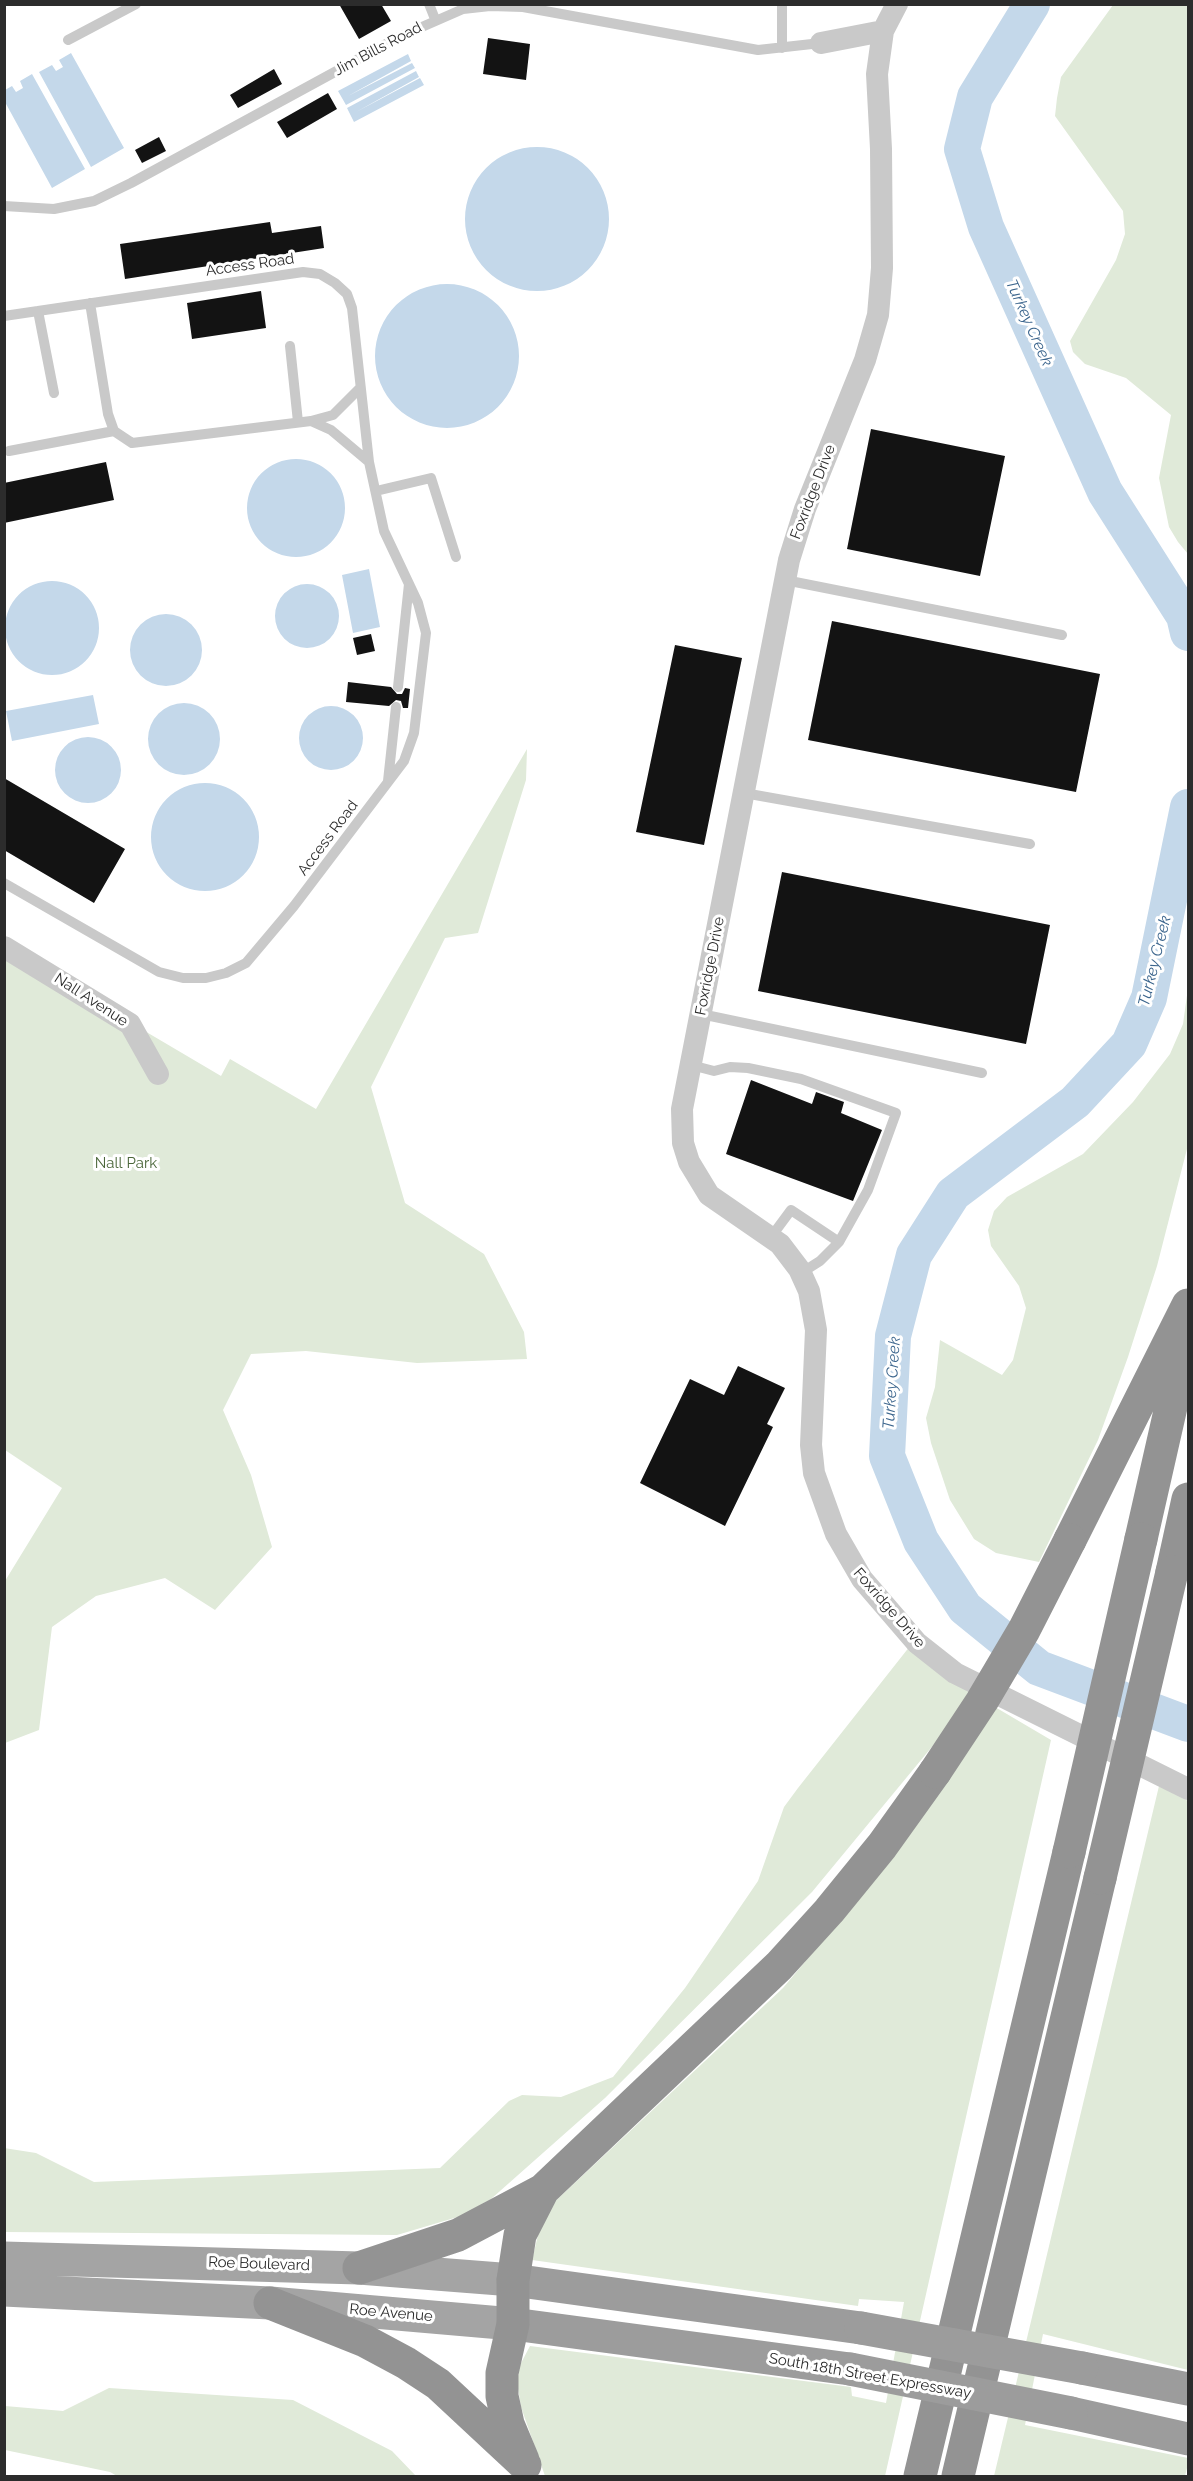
<!DOCTYPE html>
<html>
<head>
<meta charset="utf-8">
<style>
	body { margin:0 }
	#map { position:relative; width:1193px; height:2481px; overflow:hidden; background:#fff; font-family:Raleway,sans-serif }
	canvas { display:block }
	.frame { position:absolute; inset:0; border:6px solid #2c2c2c; pointer-events:none }
</style>
</head>
<body>
<div id="map">
<canvas width="1193" height="2481"></canvas>
<div class="frame"></div>
</div>
<script>
const context = document.querySelector('canvas').getContext('2d');
context.lineJoin = 'round';
function fillPath(path, color) { context.fillStyle = color; context.fill(path, 'evenodd'); }
const shape = rows => new Path2D(rows.map(r => 'M' + r).join(''));
function trace(path, color, width, dash) { context.strokeStyle = color; context.lineWidth = width; context.lineCap = dash ? 'butt' : 'round'; context.setLineDash(dash || []); context.stroke(path); }
function label(font, color, halo, rows, align = 'center') {
  context.font = font + ' Raleway,sans-serif'; context.lineWidth = 6; context.setLineDash([]); context.textBaseline = 'middle'; context.strokeStyle = halo; context.fillStyle = color; for (const [text, x, y, turn = 0] of rows) {
    context.save(); context.translate(x, y); context.rotate((+turn || 0) * Math.PI / 180); context.textAlign = isNaN(turn) ? turn : align; if (halo) context.strokeText(text, 0, 0); context.fillText(text, 0, 0); context.restore();
  }
}
fillPath(shape([
	[1113,5,1188,5,1188,554,1178,542,1169,527,1159,478,1171,415,1126,378,1085,364,1073,352,1070,341,1116,260,1125,234,1123,211,1055,116,1057,98,1061,77],
	[527,749,526,780,478,933,445,938,371,1087,405,1203,484,1254,524,1332,527,1359,417,1363,306,1351,251,1354,223,1410,251,1475,272,1547,215,1610,165,1578,96,1596,52,1627,39,1730,5,1743,5,1581,62,1488,5,1450,4,948,221,1076,230,1059,316,1109],
	[1188,988,1188,1145,1157,1266,1128,1357,1098,1440,1039,1562,996,1553,974,1539,950,1500,931,1443,926,1418,935,1387,940,1340,1002,1375,1013,1360,1026,1308,1019,1286,991,1246,988,1230,994,1211,1007,1197,1083,1154,1133,1102,1170,1054,1183,1024],
	[910,1646,969,1692,940,1737,812,1892,605,2098,491,2199,461,2216,397,2235,5,2232,4,2148,36,2153,94,2182,440,2168,509,2101,522,2095,561,2097,613,2077,685,1988,758,1881,784,1807,798,1788],
	[995,1707,1051,1740,885,2476,545,2476,521,2407,517,2382,520,2365,530,2346,851,2387,852,2396,886,2403,904,2302,859,2299,858,2306,532,2260,539,2231,549,2207,783,1988,825,1938],
	[1159,1786,1188,1801,1188,2370,1043,2334,1025,2425,1188,2458,1188,2464,1185,2476,994,2476],
	[109,2388,293,2400,392,2451,416,2476,117,2476,110,2472,5,2450,5,2406,63,2411]
]), '#e0ead9');
fillPath(shape([
	[71,53,124,148,91,167,39,72,52,65,56,71,63,67,59,60],
	[408,54,411,61,348,96,412,63,415,68,346,105,338,91],
	[416,71,419,77,356,112,420,78,424,85,354,122,347,108],
	[32,74,85,169,52,188,5,102,5,90,12,86,16,92,23,88,20,81],
	'465 219a72 72 0 1 1 144 0a72 72 0 1 1-144 0Z',
	'375 356a72 72 0 1 1 144 0a72 72 0 1 1-144 0Z',
	'247 508a49 49 0 1 1 98 0a49 49 0 1 1-98 0Z',
	[369,569,380,627,353,633,342,575],
	'5 628a47 47 0 1 1 94 0a47 47 0 1 1-94 0Z',
	'275 616a32 32 0 1 1 64 0a32 32 0 1 1-64 0Z',
	'130 650a36 36 0 1 1 72 0a36 36 0 1 1-72 0Z',
	[93,695,99,724,12,741,6,711],
	'148 739a36 36 0 1 1 72 0a36 36 0 1 1-72 0Z',
	'299 738a32 32 0 1 1 64 0a32 32 0 1 1-64 0Z',
	'55 770a33 33 0 1 1 66 0a33 33 0 1 1-66 0Z',
	'151 837a54 54 0 1 1 108 0a54 54 0 1 1-108 0Z'
]), '#c4d8ea');
trace(shape([
	[1032,4,975,97,962,149,986,227,1105,492,1184,616,1188,633],
	[1188,807,1149,998,1129,1044,1075,1102,953,1194,914,1255,893,1336,887,1456,921,1541,965,1608,1039,1668,1188,1724]
]), '#c4d8ea', 36);
fillPath(shape([
	[339,4,381,4,391,21,359,39],
	[488,38,530,44,526,80,483,74],
	[274,69,282,84,238,108,230,95],
	[328,93,337,109,287,138,277,122],
	[159,137,166,151,142,163,135,150],
	[270,222,272,233,321,226,324,248,125,279,120,244],
	[261,291,266,328,192,339,187,303],
	[871,429,1005,456,980,576,847,549],
	[106,462,114,500,4,523,4,483],
	[832,621,1100,674,1076,792,808,740],
	[371,634,375,651,357,655,353,638],
	[675,645,742,658,704,845,636,832],
	[348,682,391,687,397,694,402,694,405,688,410,689,408,708,403,708,401,701,396,700,389,706,346,702],
	[4,778,125,849,94,903,4,850],
	[782,872,1050,925,1026,1044,758,991],
	[751,1080,812,1104,816,1092,844,1102,841,1113,882,1130,853,1201,726,1154],
	[738,1366,785,1388,767,1424,773,1427,725,1526,640,1483,690,1379,724,1395]
]), '#131313');
trace(shape([
	[429,4,435,19],
	[68,40,136,4],
	[782,48,782,4],
	[4,206,54,209,94,201,131,183,399,37,463,9,490,6,523,7,758,50,821,43],
	[90,303,108,414,114,431,132,443,311,421,333,415,359,389],
	[38,311,54,393],
	[4,316,303,272,320,274,335,283,347,294,352,308,369,462,384,531,418,603,426,633,414,733,404,761,294,906,246,963,226,973,206,978,183,978,159,972,4,883],
	[290,346,298,422],
	[311,421,331,430,369,462],
	[9,451,114,431],
	[376,491,431,478,456,557],
	[785,580,1062,635],
	[398,687,409,584],
	[388,781,396,707],
	[744,793,1030,844],
	[701,1014,982,1073],
	[691,1065,714,1071,730,1067,748,1068,801,1079,896,1113,868,1190,839,1242,820,1261,801,1273],
	[771,1237,791,1210,839,1242]
]), '#c9c9c9', 10);
trace(shape([
	[897,4,883,31,877,74,881,149,882,268,878,315,865,360,805,509,789,560,682,1109,683,1143,689,1162,709,1195,780,1244,799,1269,809,1291,816,1330,811,1445,814,1473,836,1534,862,1579,917,1643,955,1673,1188,1789],
	[821,43,883,31],
	[4,947,130,1024,158,1074]
]), '#c9c9c9', 22);
trace(shape([
	[4,2258,359,2268,513,2280],
	[4,2290,270,2303,513,2324]
]), '#a4a4a4', 33);
trace(shape([
	[513,2280,861,2328],
	[513,2324,850,2369],
	[1082,2368,1188,2389],
	[1071,2413,1188,2439]
]), '#9c9c9c', 33);
trace(shape([
	[1141,1539,1188,1332],
	[1070,1540,1188,1305],
	[1172,1572,1188,1499],
	[359,2268,458,2235,543,2190,779,1966,829,1911,882,1846,935,1772],
	[270,2303,365,2341,406,2363,438,2384,525,2465],
	[523,2460,508,2424,502,2396,502,2373,513,2324,513,2280,520,2235,543,2190],
	[920,2476,1069,1852],
	[958,2476,1100,1878]
]), '#939393', 33);
trace(shape([
	[861,2328,1082,2368],
	[850,2369,1071,2413]
]), '#9c9c9c', 33);
trace(shape([
	[935,1772,982,1701,1024,1630,1070,1540],
	[1069,1852,1141,1539],
	[1100,1878,1172,1572]
]), '#939393', 33);
label('15px', '#2c2c2c', '#fff', [
	["Jim Bills Road",378,49,-28],
	["Access Road",250,265,-8],
	["Foxridge Drive",813,492,-69],
	["Access Road",328,838,-53],
	["Foxridge Drive",710,966,-79],
	["Nall Avenue",91,1000,33],
	["Foxridge Drive",889,1608,49],
	["Roe Boulevard",259,2264,2],
	["Roe Avenue",391,2313,5],
	["South 18th Street Expressway",870,2376,10]
]);
label('15px', '#4b673a', '#fff', [
	["Nall Park",126,1163]
]);
label('italic 16px', '#3b658d', '#fff', [
	["Turkey Creek",1029,323,66],
	["Turkey Creek",1155,961,-76],
	["Turkey Creek",892,1383,-86]
]);
</script>
</body>
</html>
